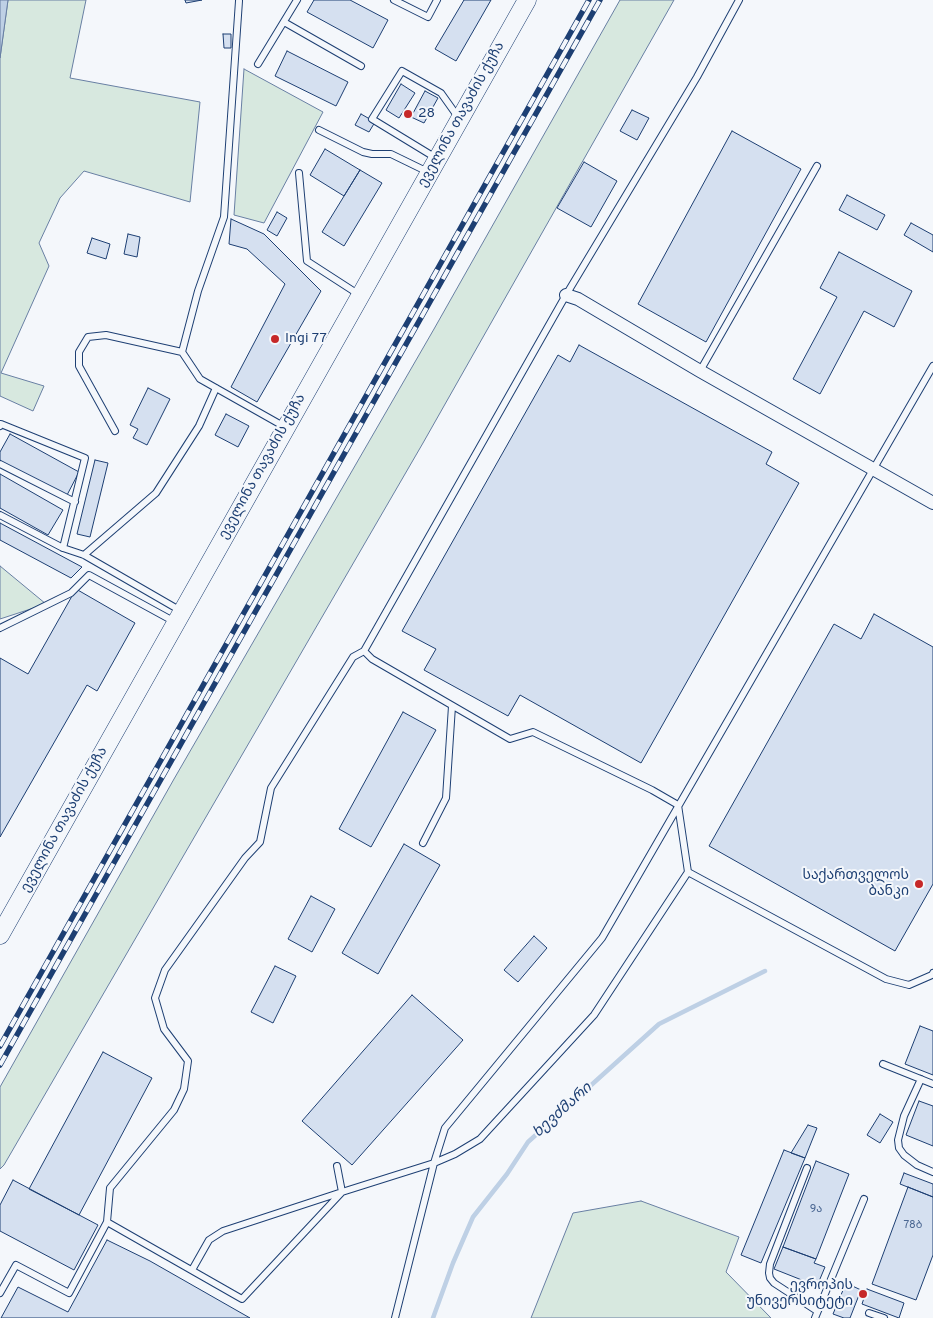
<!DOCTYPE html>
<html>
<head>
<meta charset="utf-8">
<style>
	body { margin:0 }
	canvas { display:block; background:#f4f7fb }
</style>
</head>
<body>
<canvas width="933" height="1318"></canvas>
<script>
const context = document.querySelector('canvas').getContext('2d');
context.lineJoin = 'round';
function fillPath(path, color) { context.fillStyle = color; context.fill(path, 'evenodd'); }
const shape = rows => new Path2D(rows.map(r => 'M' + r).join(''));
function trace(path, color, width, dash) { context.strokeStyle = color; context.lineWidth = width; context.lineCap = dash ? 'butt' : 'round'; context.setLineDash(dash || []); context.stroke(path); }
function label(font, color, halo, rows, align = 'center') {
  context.font = font + ' Overpass,"Noto Sans Georgian",sans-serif'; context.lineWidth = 4; context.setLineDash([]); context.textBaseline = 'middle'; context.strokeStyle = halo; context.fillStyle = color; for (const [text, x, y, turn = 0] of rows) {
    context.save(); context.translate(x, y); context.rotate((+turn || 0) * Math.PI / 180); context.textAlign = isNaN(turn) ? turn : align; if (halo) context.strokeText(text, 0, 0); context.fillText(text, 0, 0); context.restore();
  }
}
const green = shape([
	[8,0,86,0,70,78,200,102,190,202,84,171,60,198,39,243,49,266,1,373,44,386,33,411,0,396,0,58,8,0],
	[620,0,674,0,423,443,4,1165,0,1169,0,1087,174,779,434,329,620,0],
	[244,69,323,112,264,223,234,215,244,69],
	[0,566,46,604,0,619,0,566],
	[641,1201,739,1237,726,1272,771,1318,531,1318,573,1213,641,1201]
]);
fillPath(green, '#d7e8df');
trace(green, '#687fa3', 1);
const water = shape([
	[0,0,8,0,0,58,0,0]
]);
fillPath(water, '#bed0e5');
trace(water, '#687fa3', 1);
trace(shape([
	[433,1318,453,1263,473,1217,507,1174,528,1142,659,1024,765,971]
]), '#bed0e5', 4.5);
const building = shape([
	[185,0,202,0,186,3,185,0],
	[314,0,350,0,388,20,373,48,307,12,314,0],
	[464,0,491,0,456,61,435,49,464,0],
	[223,34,231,34,231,48,224,48,223,34],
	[287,51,348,82,336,106,275,76,287,51],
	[401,84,415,93,399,118,386,110,401,84],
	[425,91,438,98,424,123,411,117,425,91],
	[632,110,649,118,637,140,620,131,632,110],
	[361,114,375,122,369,132,355,125,361,114],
	[732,131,801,169,706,342,638,304,732,131],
	[325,149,360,170,344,196,310,175,325,149],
	[584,162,617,181,591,227,557,208,584,162],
	[360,170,382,183,344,246,322,232,360,170],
	[847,195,885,215,877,230,839,210,847,195],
	[277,212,287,218,277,236,267,230,277,212],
	[231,219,264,234,321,291,257,402,231,387,285,284,247,249,229,244,231,219],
	[911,223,933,235,933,252,904,235,911,223],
	[128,234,140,237,137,257,124,254,128,234],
	[92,238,110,244,106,259,87,253,92,238],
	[839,252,912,291,894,327,864,311,820,394,793,379,837,297,820,288,839,252],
	[579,345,772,452,766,464,799,483,641,763,520,695,508,716,424,670,436,649,402,631,558,355,570,362,579,345],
	[148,388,170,399,147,445,133,438,138,429,130,425,148,388],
	[226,414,249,426,238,447,215,435,226,414],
	[10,434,79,472,66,497,0,461,0,452,10,434],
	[95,460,108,463,90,537,77,534,95,460],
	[0,474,63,510,48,535,0,508,0,474],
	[0,523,82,567,71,578,0,540,0,523],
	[76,589,135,623,97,691,87,685,0,837,0,658,28,674,76,589],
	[874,614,933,647,933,884,895,951,709,846,834,624,861,639,874,614],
	[403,712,436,730,371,847,339,829,403,712],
	[404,844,440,865,378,974,342,953,404,844],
	[311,896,335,909,312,952,288,939,311,896],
	[534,936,547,948,518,982,504,970,534,936],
	[275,966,296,976,273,1023,251,1012,275,966],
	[412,995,463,1040,352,1165,302,1121,412,995],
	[920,1026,933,1031,933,1075,905,1064,920,1026],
	[103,1052,152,1078,79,1215,29,1189,103,1052],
	[919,1101,933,1106,933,1146,906,1135,919,1101],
	[880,1114,893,1122,880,1143,867,1135,880,1114],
	[808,1125,817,1128,805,1158,791,1153,808,1125],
	[784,1150,805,1158,761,1263,741,1255,784,1150],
	[816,1161,849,1174,816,1259,783,1247,816,1161],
	[904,1173,933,1184,933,1197,900,1184,904,1173],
	[13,1180,98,1225,74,1270,0,1231,0,1205,13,1180],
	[908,1187,933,1197,933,1255,916,1300,872,1284,908,1187],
	[107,1240,150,1261,250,1318,1,1318,18,1287,68,1312,107,1240],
	[783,1247,816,1259,814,1263,825,1267,817,1286,774,1269,783,1247],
	[846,1283,861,1290,850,1318,844,1318,833,1314,846,1283],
	[867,1289,904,1303,899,1318,862,1304,867,1289]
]);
fillPath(building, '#d5e0f0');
trace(building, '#1d3f73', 1);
const lane = shape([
	[394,0,428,17,437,0],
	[284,22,361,66],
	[258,64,297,0],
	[319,130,363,152,372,154,391,154,428,172],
	[436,158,372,119,402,71,441,93,458,117],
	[299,173,307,261,358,294],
	[182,352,198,291,224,217,239,1],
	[700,371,817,166],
	[0,426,1,424,85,458,63,548],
	[115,431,79,366,79,352,88,337,106,335,182,352,200,379,285,427],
	[0,464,75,502],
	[0,515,63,548,84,555,181,611],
	[84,555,156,493,199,426,216,388],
	[0,628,71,593,89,575,175,622],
	[364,651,372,659,510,739,533,732,652,790,678,805,688,872],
	[423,843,446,798,452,706],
	[883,1064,933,1084],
	[921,1079,904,1116,898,1140,899,1148,904,1155,917,1165,933,1172],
	[807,1168,770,1264,769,1273,770,1278,774,1283,817,1311],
	[107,1222,242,1299,342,1192,434,1163,455,1154,480,1139,594,1015,688,872,886,979,909,985,932,975,933,973],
	[192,1270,209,1240,223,1231,342,1192,337,1166],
	[0,1293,16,1265,69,1293,107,1222,110,1188,174,1110,184,1089,188,1061,164,1029,155,998,165,970,245,858,260,842,271,788,353,657,364,651,566,295,697,77,739,0],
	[869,1313,884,1318],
	[395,1318,434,1163,445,1128,602,938,933,366],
	[815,1318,864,1199]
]);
const street = shape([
	[566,295,578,299,700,371,933,503]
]);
const secondary = shape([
	[0,935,527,0]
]);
trace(lane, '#1d3f73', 8);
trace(street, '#1d3f73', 14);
trace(secondary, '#1d3f73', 19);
trace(lane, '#f4f7fb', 6);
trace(street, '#f4f7fb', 12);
trace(secondary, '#f4f7fb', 18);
const rail = shape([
	[0,1046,589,0],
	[0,1065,600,0]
]);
trace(rail, '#1d3f73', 5.5);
trace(rail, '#f4f7fb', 4, [11]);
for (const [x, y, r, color] of [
	[408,114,5,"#c62828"],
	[275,339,5,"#c62828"],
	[919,884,5,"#c62828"],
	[863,1294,5,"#c62828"]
]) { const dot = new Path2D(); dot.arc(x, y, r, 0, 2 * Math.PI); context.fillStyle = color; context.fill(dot); trace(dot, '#f4f7fb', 2); }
label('11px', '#4b6792', null, [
	["9ა",816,1210],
	["78ბ",913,1226]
]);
label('14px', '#1d3f73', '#f4f7fb', [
	["28",418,114],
	["Ingi 77",285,339],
	["საქართველოს",909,876,"right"],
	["ბანკი",909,892,"right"],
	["ევროპის",853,1286,"right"],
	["უნივერსიტეტი",853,1302,"right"]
], 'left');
label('14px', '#1d3f73', '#f4f7fb', [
	["ეველინა თავაძის ქუჩა",462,115,-61],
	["ეველინა თავაძის ქუჩა",263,467,-61],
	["ეველინა თავაძის ქუჩა",65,820,-61]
]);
label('italic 15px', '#1d3f73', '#f4f7fb', [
	["ხევძმარი",563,1111,-42]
]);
</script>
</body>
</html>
